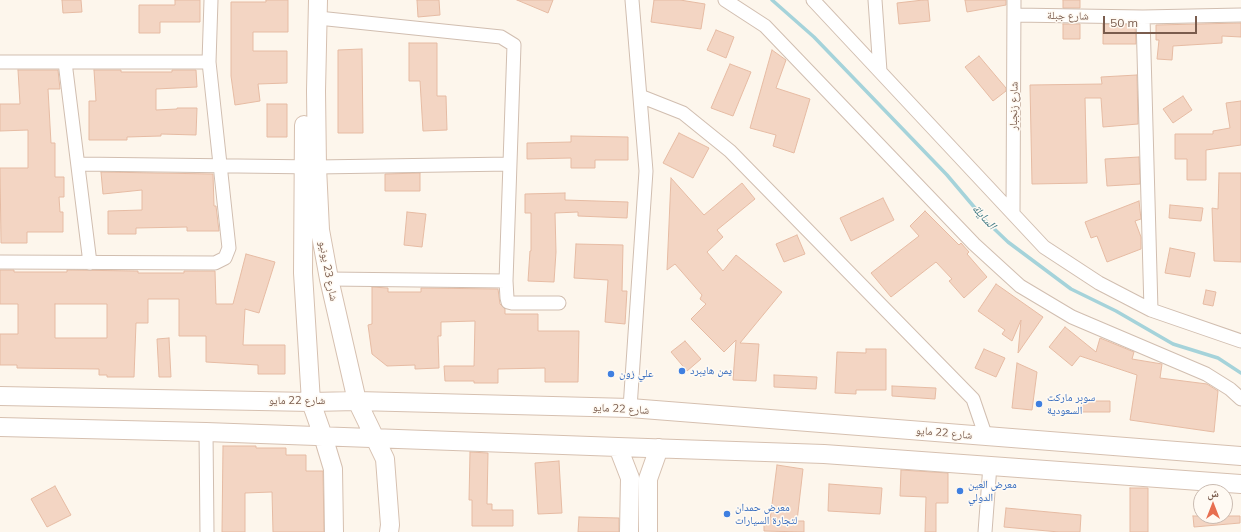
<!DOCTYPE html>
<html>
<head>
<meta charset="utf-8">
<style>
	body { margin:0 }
	#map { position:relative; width:1241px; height:532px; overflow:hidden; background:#fdf6ec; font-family:Mulish,"Noto Naskh Arabic",sans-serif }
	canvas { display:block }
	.north { position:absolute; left:1193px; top:484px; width:40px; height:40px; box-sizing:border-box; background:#fffaf3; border:1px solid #cabbb1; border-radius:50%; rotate:0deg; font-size:11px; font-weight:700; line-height:16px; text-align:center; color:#7a5c4d }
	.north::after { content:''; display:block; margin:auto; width:14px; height:18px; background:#e76f51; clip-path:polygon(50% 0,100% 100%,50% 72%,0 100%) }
	.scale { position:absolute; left:1103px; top:16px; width:94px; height:18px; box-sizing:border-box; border:2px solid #7a5c4d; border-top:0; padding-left:5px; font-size:12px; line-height:14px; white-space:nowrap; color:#7a5c4d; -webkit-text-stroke:3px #fffaf3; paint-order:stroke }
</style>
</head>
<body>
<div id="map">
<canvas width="1241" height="532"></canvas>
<div class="north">ش</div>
<div class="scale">50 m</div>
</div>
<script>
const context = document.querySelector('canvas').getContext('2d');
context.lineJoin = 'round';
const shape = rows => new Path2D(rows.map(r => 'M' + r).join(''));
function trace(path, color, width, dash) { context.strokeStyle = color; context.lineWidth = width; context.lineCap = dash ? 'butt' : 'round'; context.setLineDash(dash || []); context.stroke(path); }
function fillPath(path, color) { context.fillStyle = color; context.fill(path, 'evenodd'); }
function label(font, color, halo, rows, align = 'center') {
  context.font = font + ' Mulish,"Noto Naskh Arabic",sans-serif'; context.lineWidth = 3; context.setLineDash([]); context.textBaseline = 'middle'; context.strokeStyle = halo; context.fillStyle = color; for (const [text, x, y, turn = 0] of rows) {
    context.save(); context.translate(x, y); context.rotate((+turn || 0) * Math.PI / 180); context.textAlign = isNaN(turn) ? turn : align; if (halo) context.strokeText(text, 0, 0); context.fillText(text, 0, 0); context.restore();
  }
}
trace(shape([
	[772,0,814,37,947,175,986,221,1008,242,1071,289,1116,311,1173,344,1218,358,1241,373]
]), '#a5d3da', 3.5);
const building = shape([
	[62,0,81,0,82,12,63,13,62,0],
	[175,0,200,0,200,22,160,22,160,33,139,33,139,5,175,5,175,0],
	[266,0,288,0,288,32,253,32,253,51,287,51,287,83,258,84,260,101,235,105,231,76,231,2,266,2,266,0],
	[417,0,439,0,440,15,418,17,417,0],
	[517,0,553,0,548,13,517,0],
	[654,0,680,0,705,4,701,29,651,22,654,0],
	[923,0,928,0,930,21,899,24,897,3,923,0],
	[965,0,1006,0,1006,5,967,12,965,0],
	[1063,0,1080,0,1080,8,1063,8,1063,0],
	[1241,23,1241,37,1222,36,1222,43,1173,46,1172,60,1157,59,1159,40,1156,40,1156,25,1241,23],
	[1063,24,1080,24,1080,39,1063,39,1063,24],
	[1103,24,1135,25,1136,44,1103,44,1103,24],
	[716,30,734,37,726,58,707,50,716,30],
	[409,43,437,43,437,96,446,96,447,130,423,131,420,81,409,81,409,43],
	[362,49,363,133,338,133,338,50,362,49],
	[772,50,786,60,776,88,810,99,794,153,773,146,776,135,750,128,772,50],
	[979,56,1006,88,1006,91,993,101,965,67,979,56],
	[730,64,751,72,733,116,711,108,730,64],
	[18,70,58,70,60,89,48,89,51,143,55,143,55,177,64,177,64,197,59,197,60,212,63,212,63,232,27,232,27,243,1,243,0,168,28,168,28,130,0,131,0,104,20,104,18,70],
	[94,70,121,70,121,72,172,72,172,70,196,70,197,87,156,89,156,110,177,109,177,108,197,108,196,135,161,134,161,136,127,137,127,140,89,140,89,101,96,101,94,70],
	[1137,75,1138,124,1103,127,1101,98,1085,98,1087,183,1032,184,1030,85,1102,84,1101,77,1137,75],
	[1183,96,1192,110,1173,123,1163,109,1183,96],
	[1241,101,1241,145,1206,150,1206,180,1187,180,1187,159,1175,159,1175,134,1213,134,1213,131,1230,128,1226,103,1241,101],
	[267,104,287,104,287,137,267,137,267,104],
	[679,133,709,148,693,178,663,163,679,133],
	[571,136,628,137,628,160,595,160,595,168,571,168,571,158,527,159,527,143,571,142,571,136],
	[1139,157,1140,184,1107,186,1105,159,1139,157],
	[101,172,213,174,214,206,216,206,219,231,187,231,187,227,136,228,136,234,108,234,108,211,142,210,142,190,103,194,101,172],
	[420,173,420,191,385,191,385,174,420,173],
	[1219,173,1241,173,1241,262,1214,261,1212,208,1218,209,1219,173],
	[671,178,704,215,742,183,755,199,717,230,723,237,707,252,723,271,736,255,782,292,740,343,759,344,756,381,733,380,736,340,724,352,691,319,706,304,700,299,702,295,675,264,667,270,671,178],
	[565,193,565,200,628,202,627,218,578,216,578,212,555,213,556,252,554,282,528,281,530,251,531,251,531,213,525,213,525,194,565,193],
	[883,198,894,220,851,241,840,218,883,198],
	[1139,201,1141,219,1135,221,1141,237,1141,249,1107,262,1097,236,1091,238,1085,222,1139,201],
	[1170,205,1203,208,1201,221,1169,218,1170,205],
	[925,211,959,245,961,243,969,252,967,254,987,277,964,298,949,281,952,279,936,262,891,297,871,273,919,236,910,226,925,211],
	[407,212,426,214,422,247,404,245,407,212],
	[797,235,805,254,784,262,776,244,797,235],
	[576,244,623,245,622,291,627,291,625,324,605,322,608,280,574,278,576,244],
	[1170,248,1195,253,1190,277,1165,273,1170,248],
	[246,254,275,262,259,313,245,309,243,345,285,345,285,374,258,374,258,365,206,362,206,336,179,336,179,299,148,299,148,323,136,323,134,377,107,377,107,375,99,375,99,369,17,368,17,365,0,365,0,334,18,334,18,304,0,304,0,270,14,270,14,272,67,272,67,270,138,271,138,273,184,273,184,271,215,271,216,304,233,304,246,254],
	[55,304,107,304,107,338,55,338,55,304],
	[996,284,1043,317,1018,353,1021,320,1012,341,1002,334,1005,330,978,311,996,284],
	[372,287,388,288,388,292,421,292,421,288,498,289,500,304,505,309,505,314,538,314,538,331,579,331,578,382,545,382,545,368,498,369,498,383,474,383,474,381,445,381,444,366,474,366,475,321,441,322,441,336,438,336,439,368,415,369,415,365,387,366,372,354,368,325,372,324,372,287],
	[1206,290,1216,292,1213,306,1203,304,1206,290],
	[1065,327,1096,352,1100,338,1134,352,1132,359,1162,364,1160,378,1207,384,1218,391,1214,432,1130,420,1137,375,1080,356,1072,366,1049,347,1065,327],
	[169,338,171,377,159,377,157,339,169,338],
	[685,341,701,359,687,371,671,352,685,341],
	[866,349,886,349,886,390,856,390,856,394,835,393,837,352,866,353,866,349],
	[984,349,1005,358,996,377,975,368,984,349],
	[1017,363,1037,372,1032,410,1012,408,1017,363],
	[774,375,817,377,816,389,774,387,774,375],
	[892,386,936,388,935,399,892,396,892,386],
	[1081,401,1110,401,1110,412,1081,412,1081,401],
	[223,446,256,446,256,448,286,448,286,455,306,455,306,471,323,471,324,532,273,532,272,492,245,493,245,532,222,532,223,446],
	[470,452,488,453,487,504,492,504,492,510,513,510,513,526,472,526,472,500,469,500,470,452],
	[559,461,562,513,538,514,535,463,559,461],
	[777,465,803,469,797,521,804,521,804,532,764,531,764,520,770,520,777,465],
	[901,470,948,473,948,503,936,503,936,532,925,532,926,497,900,496,901,470],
	[829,484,882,488,880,514,828,511,829,484],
	[55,486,71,515,47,527,31,499,55,486],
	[1130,488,1148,488,1148,532,1130,532,1130,488],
	[1006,508,1081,515,1080,532,1059,532,1004,527,1006,508],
	[1193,516,1240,516,1240,523,1194,527,1193,516],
	[579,517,619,518,619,532,578,532,579,517]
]);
fillPath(building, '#f3d5c3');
trace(building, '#e6bba3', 1);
const street = shape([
	[725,0,765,26,974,244,1020,286,1072,317,1206,374,1230,389,1241,399],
	[813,0,1044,247,1099,283,1151,310,1241,341],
	[875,0,880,71],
	[1015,15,1143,17,1241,15],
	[1143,17,1151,310],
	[318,18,501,37,514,45,506,281,507,298,508,302,512,303,559,303],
	[0,62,209,62],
	[65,62,90,263],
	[640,96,683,113,730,151,973,399,986,437],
	[79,164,317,167,510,164],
	[1013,212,1014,0],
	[0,262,215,263,225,258,229,248,209,62,211,0],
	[329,279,506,281],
	[630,408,646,171,632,0],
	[206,432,207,532],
	[985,532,990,465]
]);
const secondary = shape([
	[318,0,316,91,317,167,320,230,329,279,357,401,385,459,390,525,389,532],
	[304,125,303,273,311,402,323,436,333,469,334,532],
	[0,396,311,402,357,401,630,408,1241,456],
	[0,427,206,432,618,447,824,454,1241,484],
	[618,447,630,478,629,532],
	[648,532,648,479,659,448]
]);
trace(street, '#d1beb0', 15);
trace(secondary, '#d6c0b0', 20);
trace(street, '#fff', 13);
trace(secondary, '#fff', 18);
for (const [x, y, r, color] of [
	[682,371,4,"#3f7fe0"],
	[611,374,4,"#3f7fe0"],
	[1039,404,4,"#3f7fe0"],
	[960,491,4,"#3f7fe0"],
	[727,514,4,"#3f7fe0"]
]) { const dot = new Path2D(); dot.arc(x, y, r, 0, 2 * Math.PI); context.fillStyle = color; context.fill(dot); trace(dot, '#fffaf3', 1.5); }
label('11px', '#7a5c4d', '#fffaf3', [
	["شارع جبلة",1068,16,1],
	["شارع زنجبار",1014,106,-89],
	["شارع 23 يونيو",328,271,79],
	["شارع 22 مايو",297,401],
	["شارع 22 مايو",621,409,3],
	["شارع 22 مايو",944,433,5]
]);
label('11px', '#366cbe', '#fffaf3', [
	["يمن هايبرد",690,371],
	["علي زون",619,374],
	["سوبر ماركت",1047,398],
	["السعودية",1047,411],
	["معرض العين",968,485],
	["الدولي",968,498],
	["معرض حمدان",735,508],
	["لتجارة السيارات",735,521]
], 'left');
label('italic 12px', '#437c86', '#fffaf3', [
	["السايلة",984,217,47]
]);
</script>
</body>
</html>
